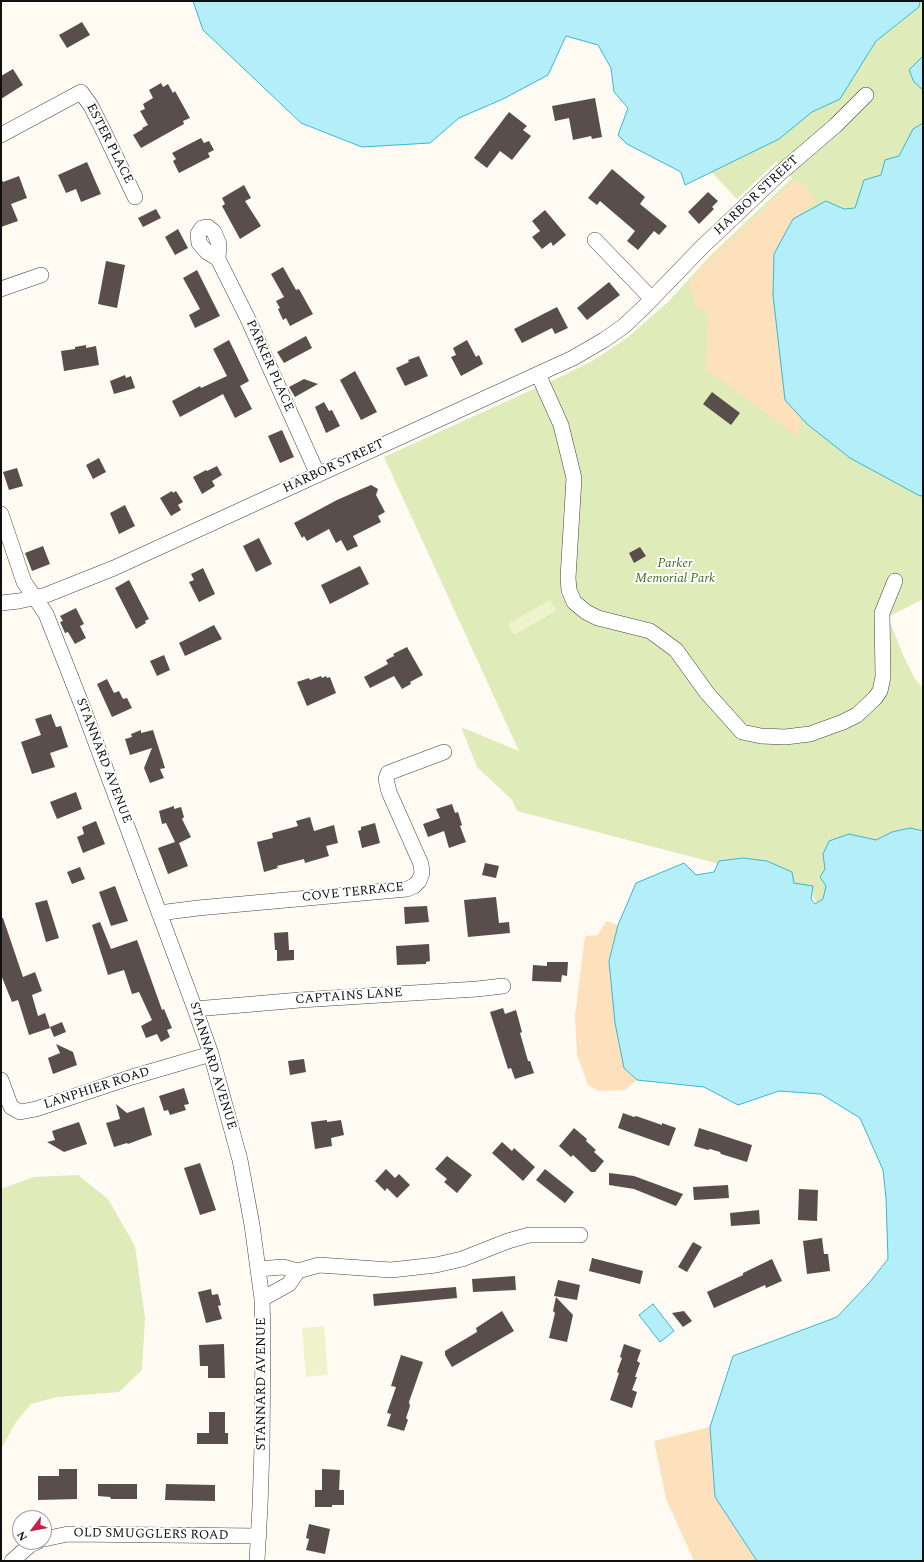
<!DOCTYPE html>
<html>
<head>
<meta charset="utf-8">
<style>
	body { margin:0 }
	#map { position:relative; width:924px; height:1562px; overflow:hidden; background:#fffaf2; font-family:Spectral,serif }
	canvas { display:block }
	.frame { position:absolute; inset:0; border:2px solid #101010; pointer-events:none }
	.north { position:absolute; left:12px; top:1510px; width:40px; height:40px; box-sizing:border-box; background:#fff; border:1px solid #9f9f9f; border-radius:50%; rotate:238deg; font-size:11px; font-weight:700; line-height:16px; text-align:center; color:#101010 }
	.north::after { content:''; display:block; margin:auto; width:14px; height:18px; background:#c8204c; clip-path:polygon(50% 0,100% 100%,50% 72%,0 100%) }
</style>
</head>
<body>
<div id="map">
<canvas width="924" height="1562"></canvas>
<div class="frame"></div>
<div class="north">N</div>
</div>
<script>
const context = document.querySelector('canvas').getContext('2d');
context.lineJoin = 'round';
function fillPath(path, color) { context.fillStyle = color; context.fill(path, 'evenodd'); }
const shape = rows => new Path2D(rows.map(r => 'M' + r).join(''));
function trace(path, color, width, dash) { context.strokeStyle = color; context.lineWidth = width; context.lineCap = dash ? 'butt' : 'round'; context.setLineDash(dash || []); context.stroke(path); }
function label(font, color, halo, rows, align = 'center') {
  context.font = font + ' Spectral,serif'; context.lineWidth = 4; context.setLineDash([]); context.textBaseline = 'middle'; context.strokeStyle = halo; context.fillStyle = color; for (const [text, x, y, turn = 0] of rows) {
    context.save(); context.translate(x, y); context.rotate((+turn || 0) * Math.PI / 180); context.textAlign = isNaN(turn) ? turn : align; if (halo) context.strokeText(text, 0, 0); context.fillText(text, 0, 0); context.restore();
  }
}
fillPath(shape([
	[920,1,923,1,923,599,888,617,904,657,915,679,923,688,923,840,829,899,817,904,811,892,742,870,517,811,512,800,477,767,461,727,519,751,384,457,560,377,594,360,627,338,668,302,709,257,792,178,776,162,737,199,700,160,876,41,919,7],
	[78,1175,108,1199,135,1246,145,1318,142,1370,119,1392,57,1397,31,1404,16,1422,1,1449,1,1189,34,1177]
]), '#dfecb9');
fillPath(shape([
	[794,181,805,185,815,201,793,219,773,296,785,400,801,418,797,436,706,369,708,310,696,309,689,282,706,262],
	[606,921,618,925,609,961,624,1068,637,1080,625,1090,598,1091,588,1085,577,1055,575,1016,585,936,598,935],
	[710,1427,715,1497,757,1561,694,1561,666,1499,654,1441]
]), '#fde1bc');
fillPath(shape([
	[550,600,556,611,514,635,508,624],
	[324,1326,328,1375,306,1377,302,1328]
]), '#eef3cc');
const water = shape([
	[193,1,920,1,919,7,876,41,840,99,812,112,779,139,685,185,681,172,627,144,618,135,628,108,614,92,611,68,598,45,566,36,548,75,503,99,459,118,430,143,362,147,301,123,203,30,193,1],
	[923,56,923,90,914,82,909,70,923,56],
	[923,123,923,495,920,496,850,458,807,424,785,400,773,295,774,254,793,219,826,201,844,209,855,208,864,180,881,175,885,160,899,156,913,129,923,123],
	[910,828,923,831,923,1561,757,1561,715,1497,710,1427,733,1356,837,1317,869,1283,888,1259,886,1198,883,1170,860,1118,821,1094,779,1091,738,1105,704,1087,637,1080,624,1068,615,1023,609,961,618,925,636,883,684,863,696,875,714,872,719,861,743,858,767,861,792,872,794,883,813,886,811,899,815,904,823,899,826,886,820,877,825,869,823,854,829,841,849,834,876,840,892,832,910,828],
	[653,1304,674,1331,660,1342,639,1315,653,1304]
]);
fillPath(water, '#b4eef9');
trace(water, '#38b7d4', 1);
fillPath(shape([
	[82,22,90,35,67,48,59,35],
	[13,69,23,85,1,99,1,76],
	[161,83,163,87,168,84,173,93,175,91,190,118,183,121,184,124,141,148,133,135,143,129,142,128,148,125,140,111,145,109,143,104,153,98,149,90],
	[595,98,602,137,592,139,591,136,573,140,569,118,555,121,552,106],
	[509,112,527,126,523,130,531,136,512,160,500,151,487,168,474,158],
	[201,138,204,143,209,141,214,150,208,153,210,157,179,173,173,161,176,159,172,153],
	[87,162,101,194,81,202,76,189,66,193,58,175],
	[612,169,645,197,640,204,667,226,659,235,654,231,638,250,627,241,635,231,600,201,597,205,588,198],
	[19,176,27,198,11,204,18,221,1,227,1,180,2,180,3,182],
	[244,185,251,198,245,201,261,226,240,239,222,206,225,204,222,198],
	[708,192,718,201,712,207,714,209,699,224,688,212],
	[156,209,161,218,143,227,138,218],
	[545,210,566,235,553,246,551,242,542,249,532,237,540,231,532,221],
	[178,229,188,248,175,255,165,237],
	[106,261,125,265,117,308,98,304],
	[283,267,296,290,299,289,313,314,290,326,286,318,283,320,278,309,280,308,276,301,284,297,271,274],
	[197,270,220,316,195,328,189,315,200,309,183,278],
	[609,282,620,295,587,320,577,308],
	[557,307,568,328,555,334,552,328,522,343,514,329],
	[306,336,312,348,284,363,277,352],
	[229,340,249,381,240,386,252,409,235,418,223,394,180,417,172,401,200,386,201,388,227,376,213,349],
	[467,340,476,357,479,355,483,364,461,376,451,357,456,355,453,348],
	[86,345,86,348,96,346,99,365,64,371,61,351,75,349,75,347],
	[419,356,428,376,405,386,396,368,409,362,408,360],
	[355,371,377,412,361,420,340,380],
	[125,375,126,378,131,376,135,388,114,394,110,381],
	[304,379,318,384,295,397,289,387],
	[712,392,740,413,731,425,703,404],
	[324,402,329,411,332,410,340,426,326,433,315,407],
	[282,430,294,457,280,463,268,436],
	[99,458,106,472,93,479,86,465],
	[217,466,222,475,212,481,215,486,202,494,193,477,206,470,207,471],
	[17,468,23,486,9,490,3,472],
	[371,485,378,489,376,495,385,512,378,516,381,522,353,536,358,546,347,551,341,540,336,543,329,529,307,541,304,536,302,538,294,523,337,500],
	[172,491,173,493,176,491,183,502,178,505,181,510,171,516,160,498],
	[125,505,135,526,119,534,110,513],
	[259,538,272,564,256,572,243,546],
	[43,546,50,564,32,571,25,553],
	[640,547,646,556,634,563,629,553],
	[360,566,369,584,330,604,321,585],
	[203,568,215,594,199,602,189,582,194,580,191,574],
	[129,580,149,619,145,621,146,623,136,629,115,588],
	[76,608,84,624,80,626,86,638,75,644,68,632,65,633,60,622,63,621,60,616],
	[214,625,222,639,185,656,179,643],
	[407,647,423,675,410,682,411,684,402,689,394,676,370,688,364,677,388,664,386,660,394,656,396,659,393,654],
	[164,655,170,670,157,676,150,661],
	[321,676,322,678,326,676,327,678,330,677,336,693,307,706,297,682,309,678,310,680],
	[107,679,114,693,119,691,123,699,127,698,132,708,112,717,97,684],
	[51,714,56,727,61,726,68,747,50,753,55,767,32,774,21,742,41,735,35,719],
	[141,730,141,733,153,730,165,768,160,769,164,778,150,783,144,768,152,748,130,755,125,739,132,737,131,734],
	[76,792,82,809,57,819,50,802],
	[452,804,455,813,458,812,462,825,460,826,466,842,449,848,444,831,428,837,423,824,440,818,436,809],
	[174,806,174,809,181,807,184,817,182,819,191,837,179,843,188,866,168,874,158,848,175,842,166,823,162,824,159,811],
	[310,817,314,831,334,825,338,843,326,846,329,856,305,863,304,859,277,866,278,868,264,872,257,842,273,838,272,833,298,826,296,821],
	[96,821,105,844,83,853,77,837,84,834,82,827],
	[375,823,380,843,362,848,358,831,361,830,361,827],
	[485,863,499,866,496,878,482,875],
	[80,867,85,879,72,884,67,872],
	[115,886,128,921,111,926,99,892],
	[496,897,499,923,509,922,510,933,468,937,464,900],
	[47,900,59,938,46,942,35,903],
	[427,906,429,922,405,924,404,907],
	[1,918,3,918,23,977,35,972,42,991,32,995,38,1016,45,1013,50,1028,29,1035,18,1000,12,1002,1,975],
	[100,922,111,949,137,940,162,1010,164,1009,172,1028,167,1030,170,1037,161,1042,157,1034,146,1038,141,1026,152,1020,139,992,132,994,124,970,108,975,92,925],
	[288,932,289,950,294,950,294,960,277,961,277,950,275,950,274,933],
	[429,944,430,961,426,962,426,964,397,965,396,946],
	[547,962,568,962,567,976,562,975,561,982,532,981,533,965,547,966],
	[503,1008,505,1014,516,1010,522,1032,520,1033,528,1061,530,1061,534,1073,515,1079,511,1068,508,1069,490,1012],
	[62,1022,66,1032,54,1037,50,1027],
	[56,1044,73,1052,77,1065,53,1074,48,1058,60,1053],
	[304,1059,306,1072,290,1075,288,1061],
	[184,1088,189,1104,184,1105,186,1110,170,1115,168,1110,164,1111,159,1096],
	[116,1104,127,1113,144,1107,152,1135,128,1144,127,1143,114,1147,106,1123,120,1119],
	[623,1113,634,1117,636,1116,662,1125,662,1123,676,1128,669,1146,618,1128],
	[327,1120,327,1122,341,1120,344,1135,331,1138,332,1146,315,1149,311,1122],
	[79,1122,87,1144,64,1152,47,1142,55,1140,52,1131],
	[574,1128,587,1139,586,1141,596,1150,594,1152,604,1161,595,1172,591,1172,573,1155,571,1157,559,1146],
	[699,1128,752,1145,747,1162,721,1154,720,1152,710,1149,708,1150,694,1146],
	[502,1142,512,1151,514,1148,535,1167,523,1181,492,1153],
	[447,1156,472,1175,457,1193,444,1182,447,1179,435,1169],
	[200,1163,216,1210,200,1215,184,1168],
	[386,1169,395,1178,399,1174,410,1185,397,1198,387,1188,385,1191,375,1181],
	[545,1169,574,1192,565,1203,536,1180],
	[609,1173,634,1176,683,1194,676,1206,634,1189,609,1185],
	[728,1185,729,1198,694,1200,693,1187],
	[799,1189,818,1190,817,1221,798,1220],
	[759,1210,760,1224,731,1226,730,1213],
	[822,1238,824,1254,828,1254,830,1271,807,1274,803,1241],
	[693,1242,702,1247,687,1272,678,1267],
	[592,1258,643,1271,640,1284,589,1271],
	[772,1259,782,1281,766,1288,765,1285,714,1308,707,1292,743,1275,743,1273],
	[515,1276,516,1290,473,1292,472,1279],
	[558,1280,580,1285,577,1300,554,1296],
	[456,1287,457,1298,374,1306,373,1294],
	[211,1289,212,1295,218,1294,221,1305,218,1306,222,1319,206,1323,198,1292],
	[556,1297,573,1315,567,1342,549,1338,555,1313,553,1311],
	[502,1311,514,1331,452,1367,445,1355,445,1351,477,1332,476,1328],
	[684,1311,692,1321,683,1327,672,1313],
	[224,1344,225,1378,208,1378,208,1366,200,1366,199,1345],
	[624,1344,641,1350,637,1361,640,1363,635,1377,637,1377,632,1390,637,1392,632,1408,610,1400,619,1373,617,1372,622,1358,620,1357],
	[401,1355,423,1362,409,1402,410,1406,406,1418,408,1420,404,1431,387,1426,391,1414,387,1413,396,1387,391,1386],
	[209,1412,225,1412,225,1433,228,1433,228,1444,197,1444,197,1433,209,1433],
	[59,1469,77,1469,77,1499,38,1500,38,1476,59,1476],
	[322,1469,340,1470,339,1490,344,1490,344,1505,332,1505,332,1507,315,1507,315,1490,322,1490],
	[98,1484,137,1484,137,1499,111,1499,110,1497,98,1496],
	[166,1484,215,1485,215,1501,165,1500],
	[309,1524,330,1529,325,1554,306,1550,309,1539,306,1538]
]), '#594e4b');
const minor = shape([
	[1,135,81,92,91,106,104,132,135,197],
	[595,240,652,299],
	[218,259,207,252,199,243,198,234,202,228,208,227,214,232,219,244,218,259,248,319,318,475],
	[1,289,41,275],
	[538,374,561,425,574,478,568,578,569,590,574,602,586,612,598,618,650,631,676,650,707,693,742,732,761,736,785,737,810,734,843,722,857,715,875,698,880,691,883,677,882,613,895,581],
	[1,514,24,582,46,614,83,708,195,1009,211,1054,240,1160,252,1225,262,1299,263,1335,262,1447,260,1506,257,1561],
	[1,603,19,601,46,595,114,568,573,358,604,340,624,326,644,307,703,246,779,174,836,125,866,95],
	[159,913,198,908,407,889,414,886,419,881,422,873,421,864,389,792,386,779,388,773,444,752],
	[195,1009,300,1000,477,989,503,986],
	[1,1080,11,1107,20,1112,36,1109,132,1077,211,1054],
	[258,1269,283,1267,298,1271],
	[262,1299,289,1284,298,1271,319,1265,391,1270,436,1265,462,1259,508,1241,529,1235,580,1235],
	[44,1539,68,1534,259,1536],
	[12,1561,30,1545,37,1542]
]);
trace(minor, '#434343', 16);
trace(minor, '#fff', 15);
label('13px', '#101010', '#fff', [
	["ESTER PLACE",109,144,63],
	["HARBOR STREET",757,196,-43],
	["PARKER PLACE",269,366,66],
	["HARBOR STREET",334,467,-25],
	["STANNARD AVENUE",103,761,69],
	["COVE TERRACE",353,893,-6],
	["CAPTAINS LANE",349,997,-4],
	["STANNARD AVENUE",212,1066,73],
	["LANPHIER ROAD",97,1089,-18],
	["STANNARD AVENUE",262,1384,-90],
	["OLD SMUGGLERS ROAD",151,1535,1]
]);
label('italic 13px', '#3e6c1c', '#fff', [
	["Parker",675,564],
	["Memorial Park",675,579]
]);
</script>
</body>
</html>
